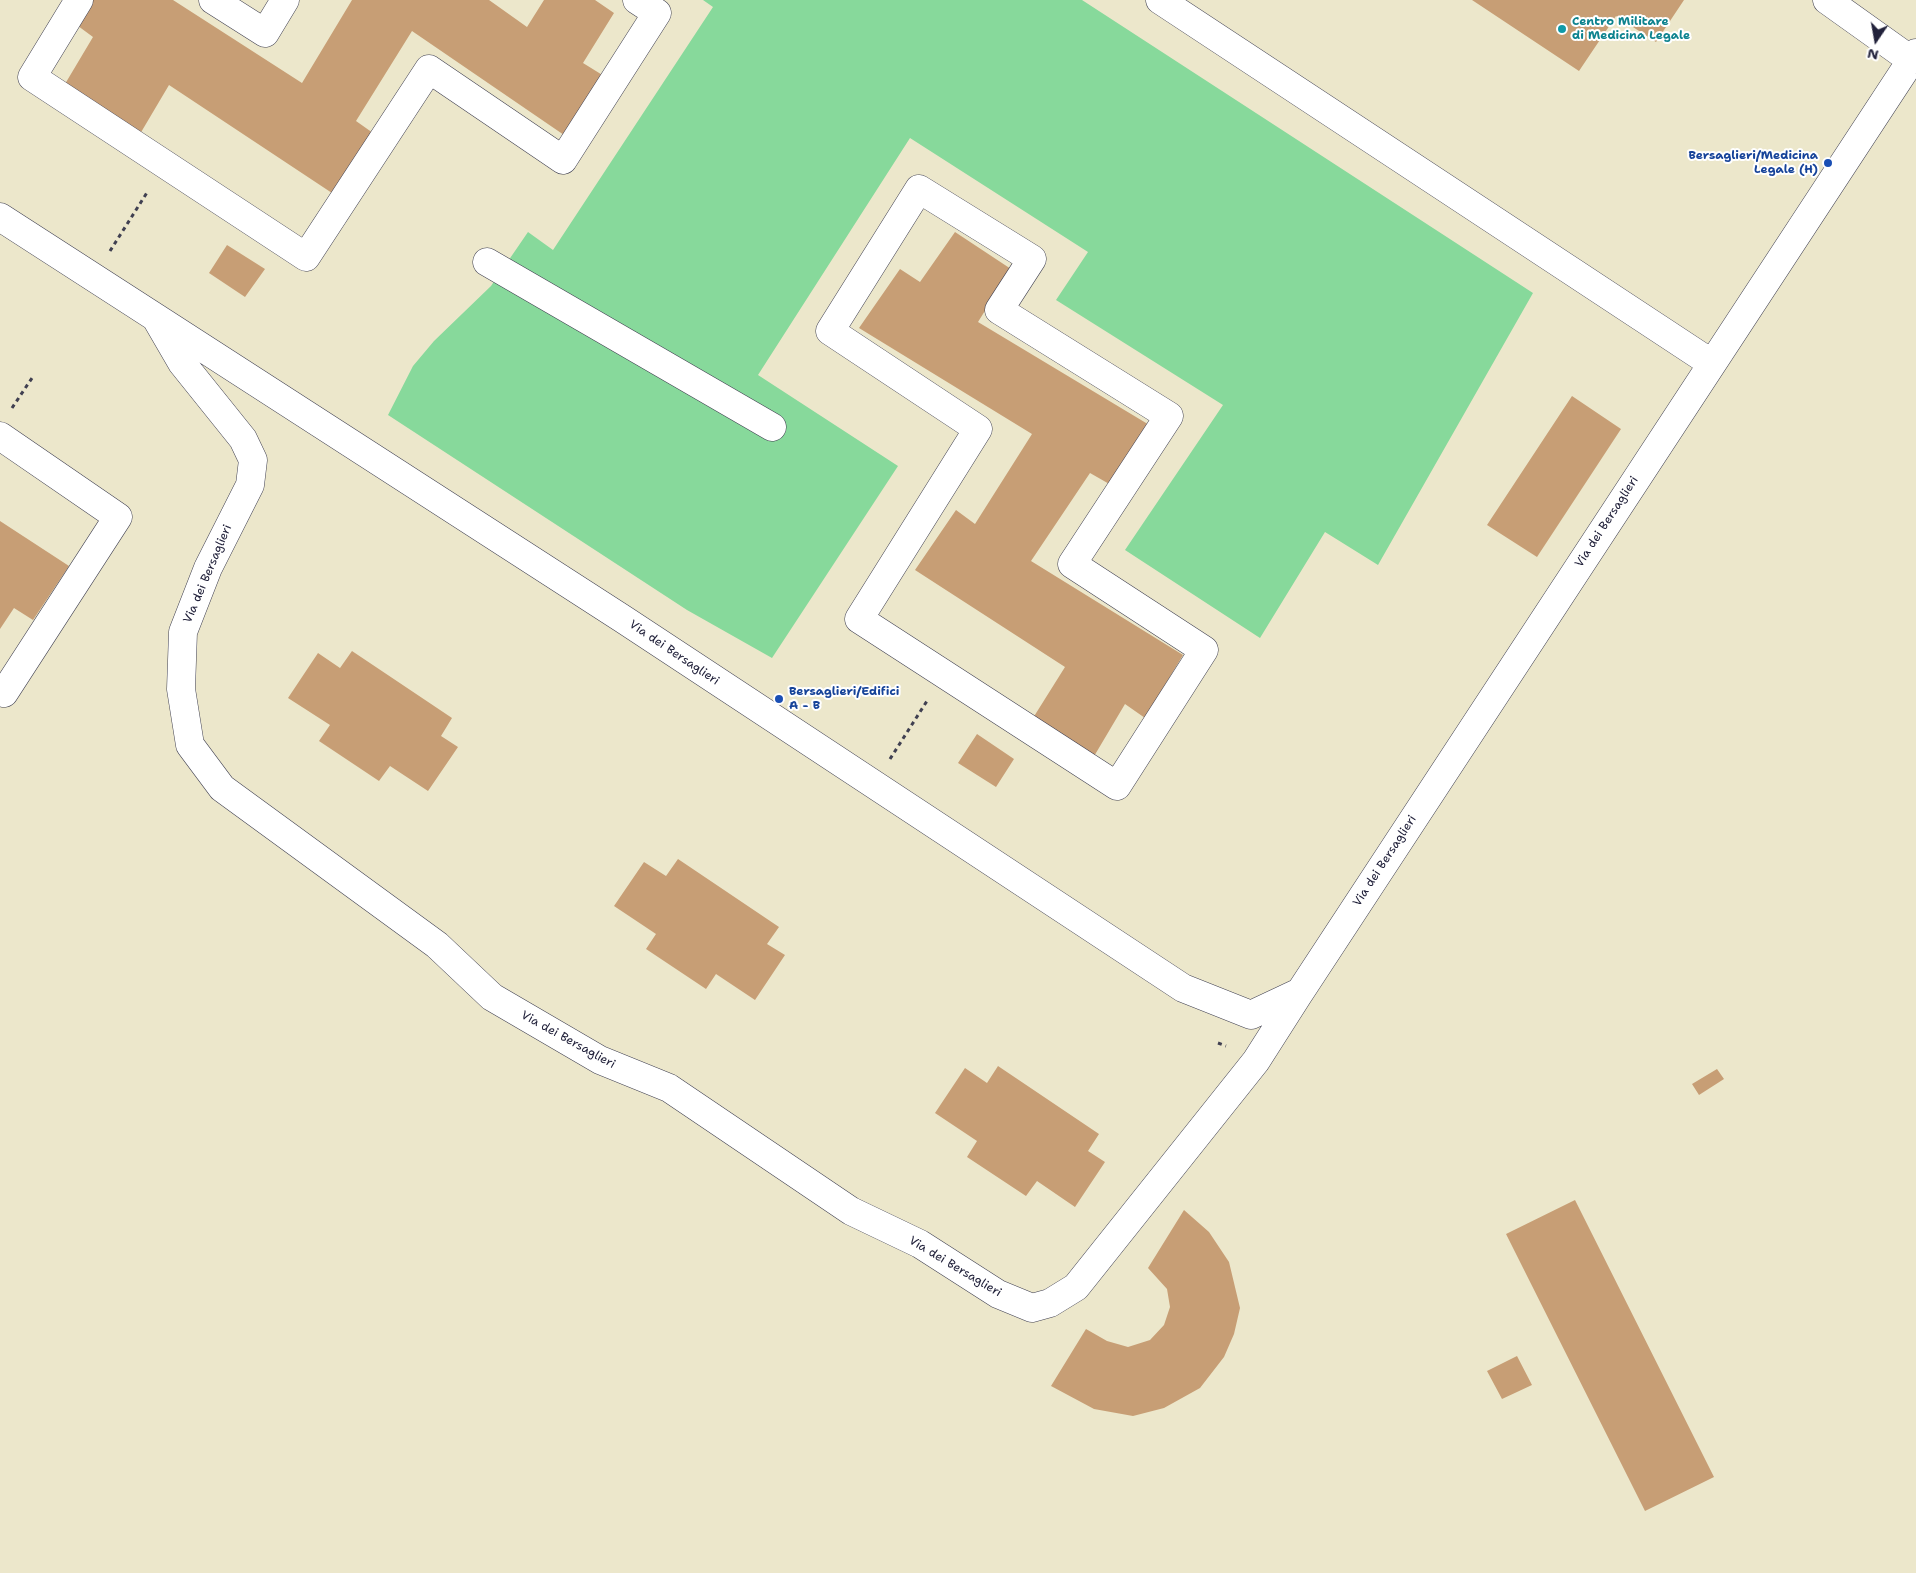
<!DOCTYPE html>
<html>
<head>
<meta charset="utf-8">
<style>
	body { margin:0 }
	#map { position:relative; width:1916px; height:1573px; overflow:hidden; background:#ece7cb; font-family:"Shantell Sans",sans-serif }
	canvas { display:block }
	.north { position:absolute; left:1851px; top:15px; width:50px; height:50px; -webkit-text-stroke:4px #fff; paint-order:stroke; rotate:192deg; font-size:14px; font-weight:700; line-height:20px; text-align:center; color:#22223b }
	.north::after { content:''; display:block; margin:auto; width:18px; height:22px; background:#22223b; clip-path:polygon(50% 0,100% 100%,50% 72%,0 100%) }
</style>
</head>
<body>
<div id="map">
<canvas width="1916" height="1573"></canvas>
<div class="north">N</div>
</div>
<script>
const context = document.querySelector('canvas').getContext('2d');
context.lineJoin = 'round';
function fillPath(path, color) { context.fillStyle = color; context.fill(path, 'evenodd'); }
const shape = rows => new Path2D(rows.map(r => 'M' + r).join(''));
function trace(path, color, width, dash) { context.strokeStyle = color; context.lineWidth = width; context.lineCap = dash ? 'butt' : 'round'; context.setLineDash(dash || []); context.stroke(path); }
function label(font, color, halo, rows, align = 'center') {
  context.font = font + ' "Shantell Sans",sans-serif'; context.lineWidth = 4; context.setLineDash([]); context.textBaseline = 'middle'; context.strokeStyle = halo; context.fillStyle = color; for (const [text, x, y, turn = 0] of rows) {
    context.save(); context.translate(x, y); context.rotate((+turn || 0) * Math.PI / 180); context.textAlign = isNaN(turn) ? turn : align; if (halo) context.strokeText(text, 0, 0); context.fillText(text, 0, 0); context.restore();
  }
}
fillPath(shape([
	[703,0,1082,0,1533,293,1378,565,1325,532,1260,638,1125,550,1223,405,1056,300,1088,252,910,138,758,375,898,466,772,658,687,610,388,415,413,366,434,341,491,286,528,232,553,250,713,7]
]), '#87d99b');
fillPath(shape([
	[88,0,173,0,302,83,352,0,489,0,527,27,544,0,595,0,614,13,583,63,604,76,564,135,412,31,356,121,373,133,335,195,169,85,140,134,65,84,93,37,74,23],
	[1472,0,1684,0,1656,42,1616,16,1579,71],
	[955,232,1011,269,978,322,1151,426,1111,485,1090,473,1031,561,1183,655,1145,718,1125,704,1093,758,1033,718,1065,667,915,570,956,510,975,524,1032,434,859,328,900,269,920,282],
	[227,245,265,269,245,297,209,273],
	[1572,396,1621,429,1537,557,1487,525],
	[0,521,69,566,33,620,14,608,0,629],
	[352,651,452,718,441,736,458,747,428,791,390,766,379,781,319,741,330,725,288,698,318,653,340,668],
	[977,734,1014,759,996,787,958,763],
	[678,859,779,927,767,944,785,955,755,1000,716,974,706,989,646,949,656,934,614,906,644,862,666,876],
	[998,1066,1099,1134,1088,1151,1105,1162,1075,1207,1037,1181,1026,1196,967,1157,977,1141,935,1113,965,1068,987,1083],
	[1717,1069,1724,1079,1699,1095,1692,1084],
	[1575,1200,1714,1477,1645,1511,1506,1234],
	[1184,1210,1209,1232,1229,1262,1240,1308,1234,1334,1224,1357,1200,1388,1164,1408,1133,1416,1094,1409,1051,1386,1086,1329,1107,1341,1128,1347,1150,1340,1164,1325,1170,1307,1167,1289,1148,1268],
	[1517,1356,1532,1385,1502,1399,1487,1371]
]), '#c79e75');
const minor = shape([
	[79,0,32,77,306,257,429,69,563,160,657,13,637,0],
	[213,0,265,33,285,0],
	[1160,0,1711,363],
	[1827,0,1911,60],
	[919,189,1032,259,999,310,1169,416,1072,564,1204,650,1117,786,859,619,978,429,830,331,919,189],
	[0,217,623,619,1183,988,1251,1015,1300,992,1916,53],
	[487,262,772,427],
	[157,320,182,363,243,439,253,460,250,485,208,568,183,632,181,689,190,745,222,788,437,945,492,997,600,1060,669,1088,851,1211,920,1244,998,1294,1032,1308,1050,1303,1076,1287,1256,1061,1300,992],
	[0,436,118,517,4,693,0,690]
]);
trace(minor, '#404051', 29);
trace(shape([
	[110,251,148,191],
	[12,408,34,375],
	[890,759,927,701],
	[1218,1043,1226,1046]
]), '#404051', 3, [4, 4]);
trace(minor, '#fff', 28);
for (const [x, y, r, color] of [
	[1562,29,5,"#0f9aa8"],
	[1828,163,5,"#1a4fb4"],
	[779,699,5,"#1a4fb4"]
]) { const dot = new Path2D(); dot.arc(x, y, r, 0, 2 * Math.PI); context.fillStyle = color; context.fill(dot); trace(dot, '#fff', 2); }
label('bold 12px', '#0d838f', '#fff', [
	["Centro Militare",1572,22],
	["di Medicina Legale",1572,36]
], 'left');
label('bold 12px', '#164399', '#fff', [
	["Bersaglieri/Medicina",1818,156],
	["Legale (H)",1818,170],
	["Bersaglieri/Edifici",789,692,"left"],
	["A - B",789,706,"left"]
], 'right');
label('12px', '#22223b', '#fff', [
	["Via dei Bersaglieri",1607,522,-57],
	["Via dei Bersaglieri",208,574,-67],
	["Via dei Bersaglieri",674,653,34],
	["Via dei Bersaglieri",1385,861,-57],
	["Via dei Bersaglieri",568,1040,29],
	["Via dei Bersaglieri",955,1267,31]
]);
</script>
</body>
</html>
